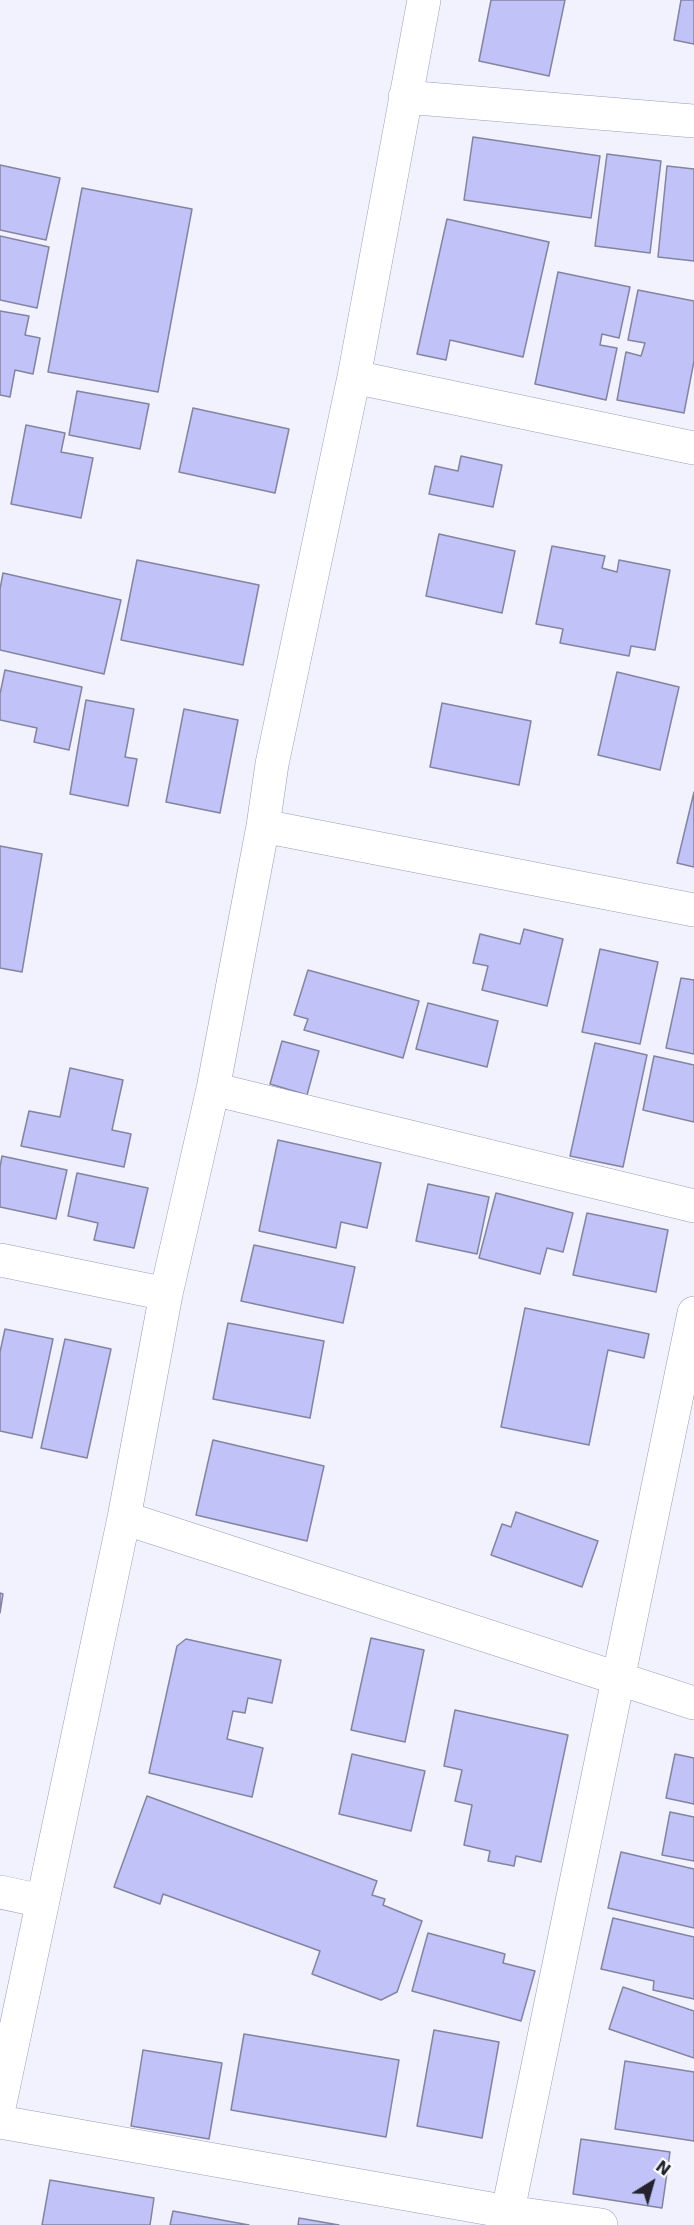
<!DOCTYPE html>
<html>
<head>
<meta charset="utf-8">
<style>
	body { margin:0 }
	#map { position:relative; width:694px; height:2225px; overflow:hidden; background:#f2f2ff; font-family:"DejaVu Sans",sans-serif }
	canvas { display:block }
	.north { position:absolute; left:622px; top:2153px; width:60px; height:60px; -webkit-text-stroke:4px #fff; paint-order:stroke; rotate:37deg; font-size:16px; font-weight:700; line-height:24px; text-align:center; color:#23232f }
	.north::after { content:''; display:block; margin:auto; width:21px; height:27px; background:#23232f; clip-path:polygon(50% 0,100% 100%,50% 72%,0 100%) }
</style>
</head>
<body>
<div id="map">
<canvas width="694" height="2225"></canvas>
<div class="north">N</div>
</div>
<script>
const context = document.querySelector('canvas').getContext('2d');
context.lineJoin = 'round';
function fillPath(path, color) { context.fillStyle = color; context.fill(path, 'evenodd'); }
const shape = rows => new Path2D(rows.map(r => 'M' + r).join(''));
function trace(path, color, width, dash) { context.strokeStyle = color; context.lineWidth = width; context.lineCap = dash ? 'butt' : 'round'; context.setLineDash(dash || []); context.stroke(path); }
const building = shape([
	[491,0,565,0,549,76,479,61,491,0],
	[681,0,694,0,694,44,674,40,681,0],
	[473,137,600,156,591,218,464,200,473,137],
	[607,154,661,161,650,253,595,246,607,154],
	[0,165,60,178,46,240,0,230,0,165],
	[667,166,694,169,694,261,658,257,667,166],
	[82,188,192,209,158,392,48,372,82,188],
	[447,219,549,242,523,357,450,340,446,360,417,354,447,219],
	[0,236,49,247,37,308,0,300,0,236],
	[558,272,630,287,619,338,602,334,600,345,617,348,606,400,535,384,558,272],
	[638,290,694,301,694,361,684,413,617,400,626,352,641,356,645,343,628,340,638,290],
	[0,311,29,316,25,335,40,338,33,374,15,370,10,397,0,395,0,311],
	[77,391,149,404,140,449,69,435,77,391],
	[193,408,289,429,275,493,179,472,193,408],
	[26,425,65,433,61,452,93,458,81,518,11,504,26,425],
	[461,456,502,465,493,507,429,494,435,466,458,471,461,456],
	[439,534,515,551,502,613,426,596,439,534],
	[552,546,605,556,602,568,617,572,619,560,670,570,655,650,631,646,629,656,560,643,563,629,536,624,552,546],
	[137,560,259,585,243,665,121,640,137,560],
	[3,573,121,600,104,674,0,650,0,589,3,573],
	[5,670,82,687,69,750,34,742,37,728,0,720,0,694,5,670],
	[617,672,679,687,660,770,598,755,617,672],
	[86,700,134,709,125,757,137,759,128,806,70,794,86,700],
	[442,703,531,721,519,785,430,767,442,703],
	[184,709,238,720,220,813,166,802,184,709],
	[694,792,694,867,677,863,694,792],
	[0,846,42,854,22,972,0,968,0,846],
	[524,929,563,939,547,1006,482,990,488,966,473,963,480,934,520,944,524,929],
	[600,949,658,962,640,1044,582,1032,600,949],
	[308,970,419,1001,403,1058,304,1030,308,1019,294,1015,308,970],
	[681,978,694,980,694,1054,666,1048,681,978],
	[428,1003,498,1021,487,1067,416,1049,428,1003],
	[282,1041,319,1051,307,1095,270,1084,282,1041],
	[595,1043,647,1055,623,1167,570,1156,595,1043],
	[654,1056,694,1065,694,1122,643,1110,654,1056],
	[70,1068,123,1080,112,1130,131,1134,124,1167,21,1146,29,1111,60,1117,70,1068],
	[278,1140,381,1163,367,1228,341,1222,336,1248,259,1231,278,1140],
	[2,1156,67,1170,56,1219,0,1207,0,1167,2,1156],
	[77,1173,148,1188,134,1248,94,1240,98,1223,68,1216,77,1173],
	[428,1184,489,1197,477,1254,416,1241,428,1184],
	[496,1193,573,1213,563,1252,547,1248,540,1274,479,1258,496,1193],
	[587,1213,668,1230,656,1292,573,1275,587,1213],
	[254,1245,355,1267,343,1323,241,1301,254,1245],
	[525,1308,649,1334,644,1358,608,1350,589,1445,501,1427,525,1308],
	[228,1323,324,1341,310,1418,213,1399,228,1323],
	[5,1329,53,1339,32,1438,0,1431,0,1352,5,1329],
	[65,1339,111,1349,87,1458,41,1448,65,1339],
	[213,1440,324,1466,307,1541,196,1515,213,1440],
	[516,1512,598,1541,582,1587,491,1555,502,1524,511,1527,516,1512],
	[0,1593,3,1594,0,1613,0,1593],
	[371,1638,424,1650,405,1742,351,1730,371,1638],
	[186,1639,281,1660,272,1703,248,1698,245,1713,233,1711,227,1739,263,1748,252,1797,149,1773,177,1646,186,1639],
	[455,1710,568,1735,541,1862,516,1856,514,1866,488,1861,490,1851,464,1845,472,1805,455,1801,462,1770,444,1766,455,1710],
	[352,1754,425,1771,411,1831,339,1814,352,1754],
	[675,1754,694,1758,694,1804,666,1798,675,1754],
	[147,1796,377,1881,372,1895,385,1899,383,1905,422,1921,397,1992,381,2000,312,1974,320,1951,163,1894,160,1904,114,1887,147,1796],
	[670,1812,694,1817,694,1861,662,1855,670,1812],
	[621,1852,694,1869,694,1928,608,1908,621,1852],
	[613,1918,694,1937,694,1999,653,1990,654,1981,601,1969,613,1918],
	[428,1933,505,1954,503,1963,535,1971,521,2021,412,1991,428,1933],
	[623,1987,694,2011,694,2058,609,2029,623,1987],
	[434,2030,499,2042,482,2138,417,2126,434,2030],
	[244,2034,399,2060,386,2137,231,2110,244,2034],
	[143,2050,222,2063,209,2139,131,2126,143,2050],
	[625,2061,694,2072,694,2141,615,2129,625,2061],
	[581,2139,670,2152,662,2208,573,2194,581,2139],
	[50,2180,154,2198,150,2225,42,2225,50,2180],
	[173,2211,249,2225,170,2225,173,2211],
	[299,2218,339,2225,298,2225,299,2218]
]);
fillPath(building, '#c1c2f8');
trace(building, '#8384a0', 1.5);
const minor = shape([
	[405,97,694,121],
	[354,377,694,448],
	[263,826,694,910],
	[213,1089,694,1206],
	[0,1260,166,1294],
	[124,1518,694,1703],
	[0,1892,42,1901],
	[0,2103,124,1518,166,1294,213,1089,263,826,272,764,354,377,424,0],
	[0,2122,508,2212,601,2225],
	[505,2225,694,1313]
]);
trace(minor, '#9a9bb8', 34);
trace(minor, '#fff', 33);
</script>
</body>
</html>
